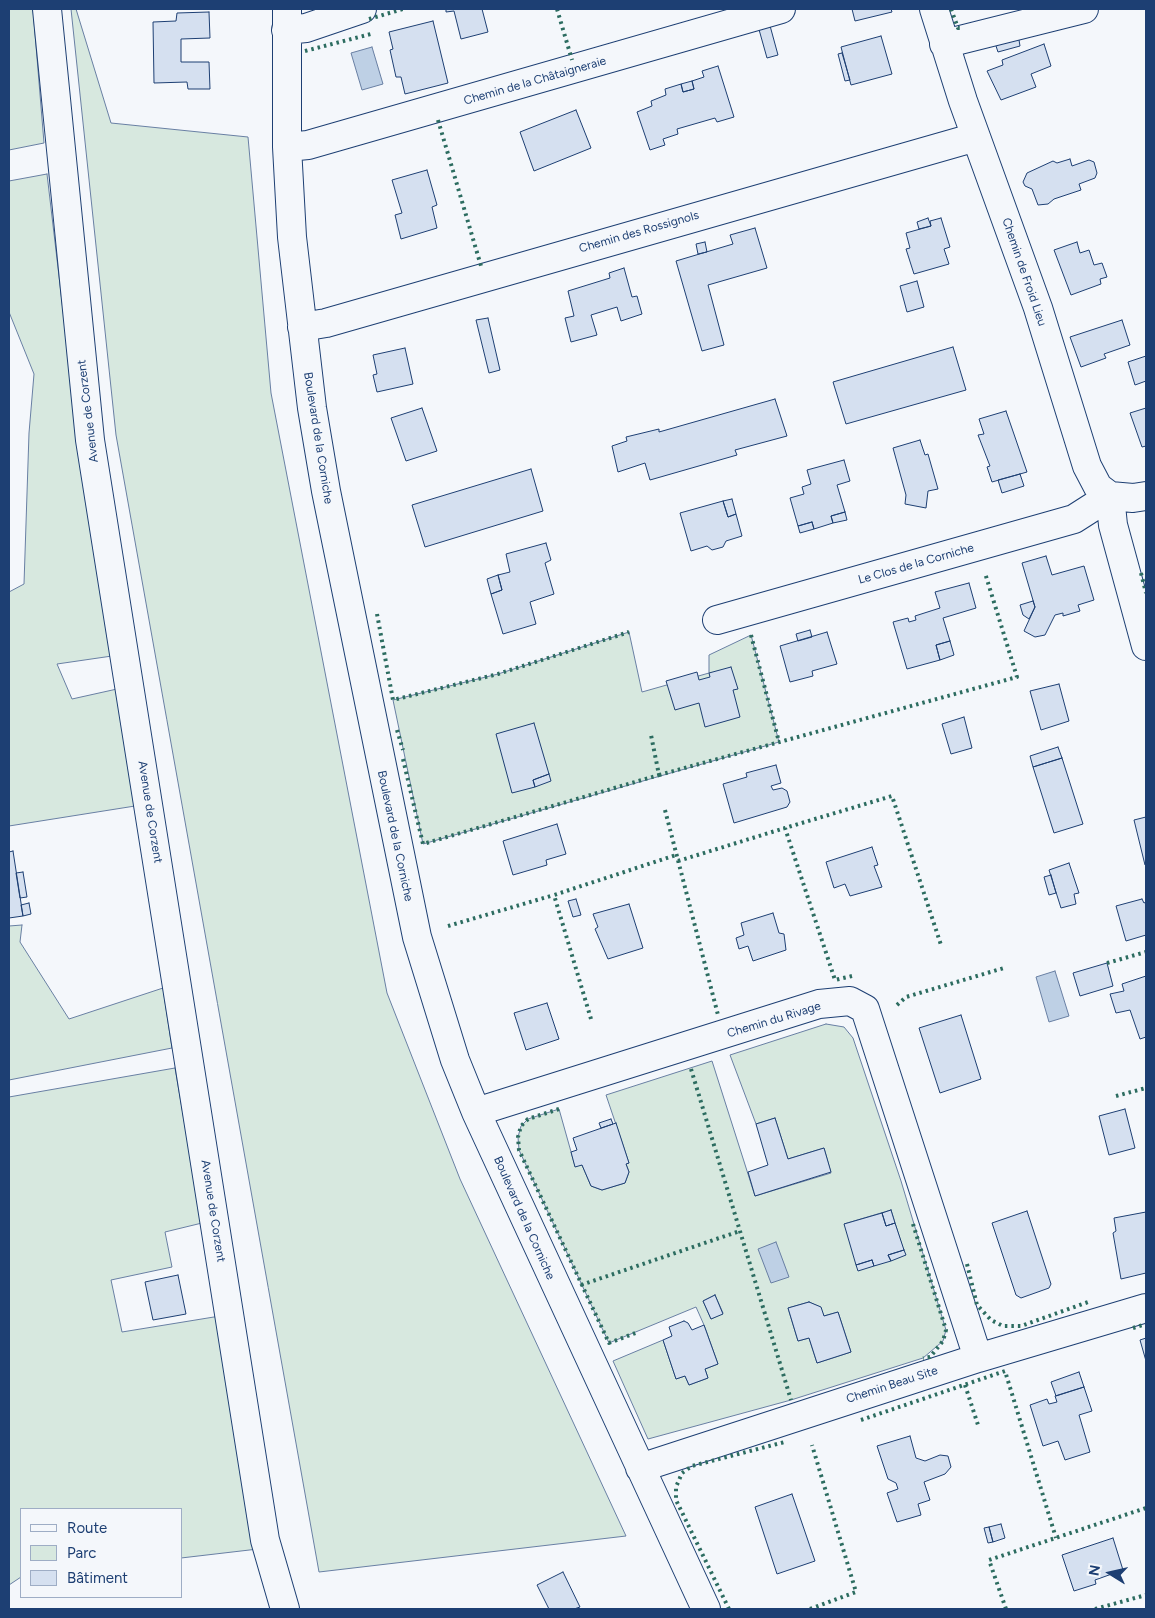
<!DOCTYPE html>
<html>
<head>
<meta charset="utf-8">
<style>
	body { margin:0 }
	#map { position:relative; width:1155px; height:1618px; overflow:hidden; background:#f4f7fb; font-family:Figtree,sans-serif }
	canvas { display:block }
	.frame { position:absolute; inset:0; border:10px solid #1d3f73; pointer-events:none }
	.legend { position:absolute; left:20px; top:1508px; width:162px; height:90px; box-sizing:border-box; background:#f4f7fb; border:1px solid #9eadc5; margin:0; padding:6px 9px; list-style:none; font-size:15px; color:#1d3f73 }
	.legend li { display:flex; align-items:center; gap:10px; height:25px }
	.legend b { width:25px; border:1px solid #9eadc5 }
	.north { position:absolute; left:1085px; top:1548px; width:50px; height:50px; -webkit-text-stroke:4px #f4f7fb; paint-order:stroke; rotate:280deg; font-size:14px; font-weight:700; line-height:20px; text-align:center; color:#1d3f73 }
	.north::after { content:''; display:block; margin:auto; width:18px; height:22px; background:#1d3f73; clip-path:polygon(50% 0,100% 100%,50% 72%,0 100%) }
</style>
</head>
<body>
<div id="map">
<canvas width="1155" height="1618"></canvas>
<div class="frame"></div>
<ul class="legend">
<li><b style="height:6px;background:#f4f7fb"></b>Route</li>
<li><b style="height:14px;background:#d7e8df"></b>Parc</li>
<li><b style="height:14px;background:#d5e0f0"></b>Bâtiment</li>
</ul>
<div class="north">N</div>
</div>
<script>
const context = document.querySelector('canvas').getContext('2d');
context.lineJoin = 'round';
function fillPath(path, color) { context.fillStyle = color; context.fill(path, 'evenodd'); }
const shape = rows => new Path2D(rows.map(r => 'M' + r).join(''));
function trace(path, color, width, dash) { context.strokeStyle = color; context.lineWidth = width; context.lineCap = dash ? 'butt' : 'round'; context.setLineDash(dash || []); context.stroke(path); }
function label(font, color, halo, rows, align = 'center') {
  context.font = font + ' Figtree,sans-serif'; context.lineWidth = 4; context.setLineDash([]); context.textBaseline = 'middle'; context.strokeStyle = halo; context.fillStyle = color; for (const [text, x, y, turn = 0] of rows) {
    context.save(); context.translate(x, y); context.rotate((+turn || 0) * Math.PI / 180); context.textAlign = isNaN(turn) ? turn : align; if (halo) context.strokeText(text, 0, 0); context.fillText(text, 0, 0); context.restore();
  }
}
const green = shape([
	[9,9,33,9,44,143,9,150,9,9],
	[71,9,76,9,111,123,248,137,271,393,387,993,460,1179,626,1536,319,1572,116,435,71,9],
	[47,174,78,438,112,656,57,664,72,699,117,689,135,806,9,826,9,592,24,584,29,433,34,374,9,312,9,181,47,174],
	[629,632,642,692,709,673,709,655,751,635,779,742,423,844,393,700,498,674,629,632],
	[22,925,20,942,69,1019,163,988,172,1048,9,1080,9,926,22,925],
	[826,1024,844,1027,853,1038,901,1181,946,1330,943,1341,923,1358,791,1400,648,1439,613,1361,663,1340,676,1379,685,1376,689,1385,708,1378,705,1369,718,1364,704,1325,696,1307,609,1343,519,1150,518,1137,521,1126,528,1119,559,1109,575,1166,582,1165,591,1186,602,1190,625,1183,629,1172,626,1164,629,1163,606,1095,712,1061,755,1196,831,1173,824,1148,788,1159,775,1118,756,1124,730,1055,826,1024],
	[891,1210,905,1255,844,1224,891,1210],
	[715,1295,723,1313,711,1319,703,1301,715,1295],
	[809,1302,820,1307,824,1316,838,1312,851,1352,817,1363,809,1338,798,1341,788,1308,809,1302],
	[175,1068,202,1223,165,1232,172,1267,111,1280,122,1332,220,1316,258,1549,181,1558,181,1509,21,1509,21,1577,9,1585,9,1097,175,1068]
]);
fillPath(green, '#d7e8df');
trace(green, '#687fa3', 1);
const water = shape([
	[372,47,383,84,362,90,351,53,372,47],
	[1055,971,1069,1016,1049,1022,1036,977,1055,971],
	[776,1242,789,1277,771,1283,758,1249,776,1242]
]);
fillPath(water, '#bed0e5');
trace(water, '#687fa3', 1);
const building = shape([
	[446,9,482,9,488,32,461,39,454,11,446,12,446,9],
	[852,9,891,9,892,12,855,21,852,9],
	[209,12,210,38,181,39,181,62,209,62,210,89,188,89,187,82,154,83,153,22,176,21,177,13,209,12],
	[433,21,448,83,405,94,401,77,396,77,390,50,393,49,389,32,433,21],
	[769,22,778,55,767,58,758,26,769,22],
	[1018,34,1020,46,998,52,994,40,1018,34],
	[881,36,892,74,851,85,841,47,881,36],
	[1044,44,1051,66,1031,74,1036,87,1001,100,987,71,1003,65,1002,60,1044,44],
	[842,53,850,80,845,81,838,54,842,53],
	[718,66,734,117,717,122,715,118,677,129,678,134,663,139,665,145,650,150,637,112,652,106,651,101,666,95,665,89,681,84,683,92,694,89,692,81,704,77,702,71,718,66],
	[692,81,694,89,683,92,681,84,692,81],
	[576,110,591,148,534,171,520,132,576,110],
	[1070,159,1072,166,1089,160,1094,162,1097,173,1095,178,1079,184,1081,190,1054,199,1048,204,1038,205,1032,189,1025,186,1023,182,1027,173,1053,161,1057,163,1070,159],
	[427,170,437,205,432,207,437,228,401,239,395,215,402,213,392,180,427,170],
	[928,218,931,226,919,229,917,222,928,218],
	[941,218,950,247,944,249,949,264,914,274,906,249,910,248,906,233,931,226,930,221,941,218],
	[755,228,767,268,708,285,724,345,702,351,676,261,733,244,730,235,755,228],
	[705,242,707,252,698,254,696,244,705,242],
	[1077,242,1080,253,1089,250,1094,265,1102,263,1107,277,1100,279,1101,284,1071,295,1054,250,1077,242],
	[624,268,632,297,637,296,642,314,621,321,617,307,591,315,597,335,571,342,565,318,574,316,568,291,610,278,609,273,624,268],
	[917,281,924,307,907,312,900,286,917,281],
	[488,318,500,370,489,373,476,320,488,318],
	[1122,320,1130,345,1104,354,1106,358,1081,367,1070,337,1122,320],
	[953,347,966,390,846,424,833,382,953,347],
	[405,348,413,384,377,392,373,375,377,374,373,355,405,348],
	[1146,356,1146,381,1135,385,1128,362,1146,356],
	[775,399,787,436,735,450,737,455,650,480,645,463,618,472,612,446,627,441,626,437,659,429,659,432,775,399],
	[422,408,437,451,406,461,391,418,422,408],
	[1146,408,1146,446,1142,447,1130,413,1146,408],
	[1006,411,1027,472,992,482,987,467,990,466,978,435,984,434,979,419,1006,411],
	[920,440,925,455,928,454,938,489,928,491,926,508,905,504,906,495,893,448,920,440],
	[844,460,850,481,837,485,845,512,831,516,833,523,814,529,812,522,798,526,790,498,804,494,802,487,811,484,807,470,844,460],
	[531,469,543,511,425,547,412,505,531,469],
	[1020,474,1024,486,1002,493,998,480,1020,474],
	[732,499,736,514,728,517,723,501,732,499],
	[723,501,728,517,736,514,742,536,726,541,723,547,712,550,707,546,691,551,680,513,723,501],
	[845,512,847,520,833,523,831,516,845,512],
	[812,522,814,529,800,533,798,526,812,522],
	[546,543,551,560,545,563,554,594,530,602,536,624,503,634,491,594,502,590,498,575,510,572,506,554,546,543],
	[1046,556,1052,575,1084,566,1094,600,1078,605,1080,611,1063,616,1063,613,1055,615,1045,635,1035,637,1024,631,1035,607,1022,563,1046,556],
	[498,575,502,590,491,594,487,579,498,575],
	[969,583,976,608,943,618,950,641,936,645,940,660,907,669,893,622,908,618,909,622,916,620,915,616,940,608,935,592,969,583],
	[1033,601,1035,607,1029,619,1023,615,1020,605,1033,601],
	[810,630,812,637,798,641,796,634,810,630],
	[827,632,837,664,812,671,813,676,790,682,780,646,827,632],
	[950,641,954,655,940,660,936,645,950,641],
	[731,667,738,689,733,690,740,717,705,727,699,703,675,710,666,681,697,672,699,680,710,677,709,673,731,667],
	[1059,684,1069,721,1041,730,1030,691,1059,684],
	[964,717,972,748,951,754,942,724,964,717],
	[534,723,549,774,533,780,535,787,512,793,496,734,534,723],
	[1058,747,1062,758,1033,767,1030,756,1058,747],
	[1062,758,1083,824,1054,833,1033,767,1062,758],
	[776,765,781,783,771,786,773,790,782,788,787,791,790,802,787,807,734,823,723,784,747,777,746,773,776,765],
	[549,774,551,781,535,787,533,780,549,774],
	[1146,817,1146,864,1145,865,1134,820,1146,817],
	[557,824,566,854,546,860,547,865,513,875,503,841,557,824],
	[872,847,878,865,874,866,882,887,850,896,845,884,834,888,826,862,872,847],
	[13,851,23,916,9,918,9,852,13,851],
	[1069,863,1079,893,1074,894,1076,904,1061,908,1049,870,1069,863],
	[23,872,27,897,20,898,16,873,23,872],
	[1051,875,1056,893,1049,895,1044,877,1051,875],
	[576,899,581,915,573,917,568,901,576,899],
	[1142,899,1144,903,1146,902,1146,935,1126,941,1116,906,1142,899],
	[29,903,31,914,23,916,21,905,29,903],
	[629,904,643,948,608,959,595,929,598,927,593,914,629,904],
	[773,913,779,933,784,934,786,950,753,961,748,946,739,949,736,938,744,935,741,923,773,913],
	[1107,963,1113,986,1080,996,1073,973,1107,963],
	[1146,976,1146,1037,1140,1039,1130,1010,1116,1013,1110,994,1124,991,1122,984,1146,976],
	[547,1003,559,1039,526,1050,514,1013,547,1003],
	[961,1015,981,1079,940,1093,919,1028,961,1015],
	[1125,1109,1135,1148,1109,1155,1099,1116,1125,1109],
	[775,1118,788,1159,824,1148,831,1172,755,1196,748,1172,768,1165,756,1124,775,1118],
	[611,1119,613,1124,601,1128,599,1123,611,1119],
	[616,1123,629,1163,626,1164,629,1172,625,1183,602,1190,591,1186,582,1165,575,1167,571,1152,577,1150,573,1138,616,1123],
	[891,1210,895,1223,886,1226,882,1213,891,1210],
	[1027,1211,1051,1284,1049,1288,1021,1298,1016,1295,992,1223,1027,1211],
	[1146,1212,1146,1273,1121,1279,1113,1233,1116,1231,1114,1218,1146,1212],
	[882,1213,886,1226,895,1223,904,1250,888,1255,891,1261,874,1266,872,1260,856,1265,844,1224,882,1213],
	[904,1250,906,1255,891,1261,888,1255,904,1250],
	[872,1260,874,1266,858,1271,856,1265,872,1260],
	[178,1275,186,1314,153,1320,145,1282,178,1275],
	[715,1295,723,1314,711,1319,703,1301,715,1295],
	[809,1302,821,1307,824,1316,838,1312,851,1352,817,1363,809,1338,798,1341,788,1308,809,1302],
	[684,1321,688,1323,692,1330,704,1325,718,1364,705,1369,708,1378,689,1385,685,1376,676,1379,663,1340,672,1336,669,1327,684,1321],
	[1146,1338,1146,1361,1140,1340,1146,1338],
	[1079,1372,1084,1387,1056,1396,1051,1382,1079,1372],
	[1084,1387,1092,1411,1079,1415,1090,1452,1065,1460,1058,1441,1043,1446,1030,1405,1047,1399,1049,1404,1057,1402,1055,1396,1084,1387],
	[910,1436,916,1458,925,1461,940,1455,948,1456,951,1467,945,1474,924,1482,930,1500,918,1504,921,1515,897,1522,887,1493,898,1489,896,1483,888,1479,877,1446,910,1436],
	[792,1494,815,1561,777,1574,755,1507,792,1494],
	[1001,1524,1005,1538,993,1542,989,1527,1001,1524],
	[989,1527,993,1542,988,1543,984,1528,989,1527],
	[1113,1538,1123,1570,1095,1580,1096,1584,1074,1591,1062,1555,1113,1538],
	[563,1572,580,1607,574,1609,549,1609,537,1585,563,1572]
]);
fillPath(building, '#d5e0f0');
trace(building, '#1d3f73', 1);
const minor = shape([
	[47,9,90,440,265,1540,285,1609],
	[287,9,287,147,292,237,312,408,326,491,417,937,455,1060,476,1112,706,1609],
	[934,9,963,101,1038,308,1087,466,1098,487,1110,496,1133,498,1146,496],
	[286,30,306,28,362,9],
	[944,44,1084,9],
	[287,147,308,145,781,9],
	[302,327,326,323,976,137],
	[717,620,1074,519,1110,496,1113,525,1146,646],
	[476,1112,819,1004,850,1001,865,1009,978,1358],
	[640,1468,978,1358,1146,1308]
]);
trace(minor, '#1d3f73', 30);
trace(minor, '#f4f7fb', 28);
trace(shape([
	[557,9,572,60],
	[951,9,958,28,960,28],
	[369,19,403,9],
	[305,51,371,34],
	[438,120,481,266],
	[1141,573,1146,593],
	[377,614,393,700,498,674,629,632],
	[751,635,779,742],
	[397,730,403,750],
	[403,759,423,844,659,775,651,735],
	[659,775,1017,677,985,573],
	[665,810,718,1015],
	[678,861,785,828],
	[448,926,554,895],
	[1107,963,1146,952],
	[852,976,835,980,785,828,892,796,941,945],
	[897,1005,906,997,1004,968],
	[591,1019,554,895,676,855],
	[691,1069,791,1400],
	[1116,1096,1146,1088],
	[559,1109,528,1119,521,1126,518,1137,519,1150,609,1343,638,1332],
	[913,1224,946,1330,943,1341,930,1357,923,1358],
	[967,1264,977,1305,991,1320,1003,1326,1021,1326,1091,1301],
	[581,1285,740,1231],
	[1133,1328,1146,1324],
	[965,1385,978,1425],
	[861,1420,1005,1371,1056,1538],
	[729,1609,676,1500,676,1487,682,1473,692,1466,785,1442],
	[810,1609,856,1592,812,1445],
	[1006,1609,989,1560,1146,1508],
	[1095,1609,1146,1595]
]), '#2c6c60', 4, [2.5, 4]);
label('12px', '#1d3f73', '#f4f7fb', [
	["Chemin de la Châtaigneraie",535,81,-16],
	["Chemin des Rossignols",639,232,-16],
	["Chemin de Froid Lieu",1024,272,71],
	["Avenue de Corzent",88,411,-97],
	["Boulevard de la Corniche",318,438,81],
	["Le Clos de la Corniche",916,564,-16],
	["Avenue de Corzent",150,812,81],
	["Boulevard de la Corniche",395,836,78],
	["Chemin du Rivage",774,1020,-17],
	["Avenue de Corzent",213,1211,81],
	["Boulevard de la Corniche",524,1218,66],
	["Chemin Beau Site",892,1385,-18]
]);
</script>
</body>
</html>
